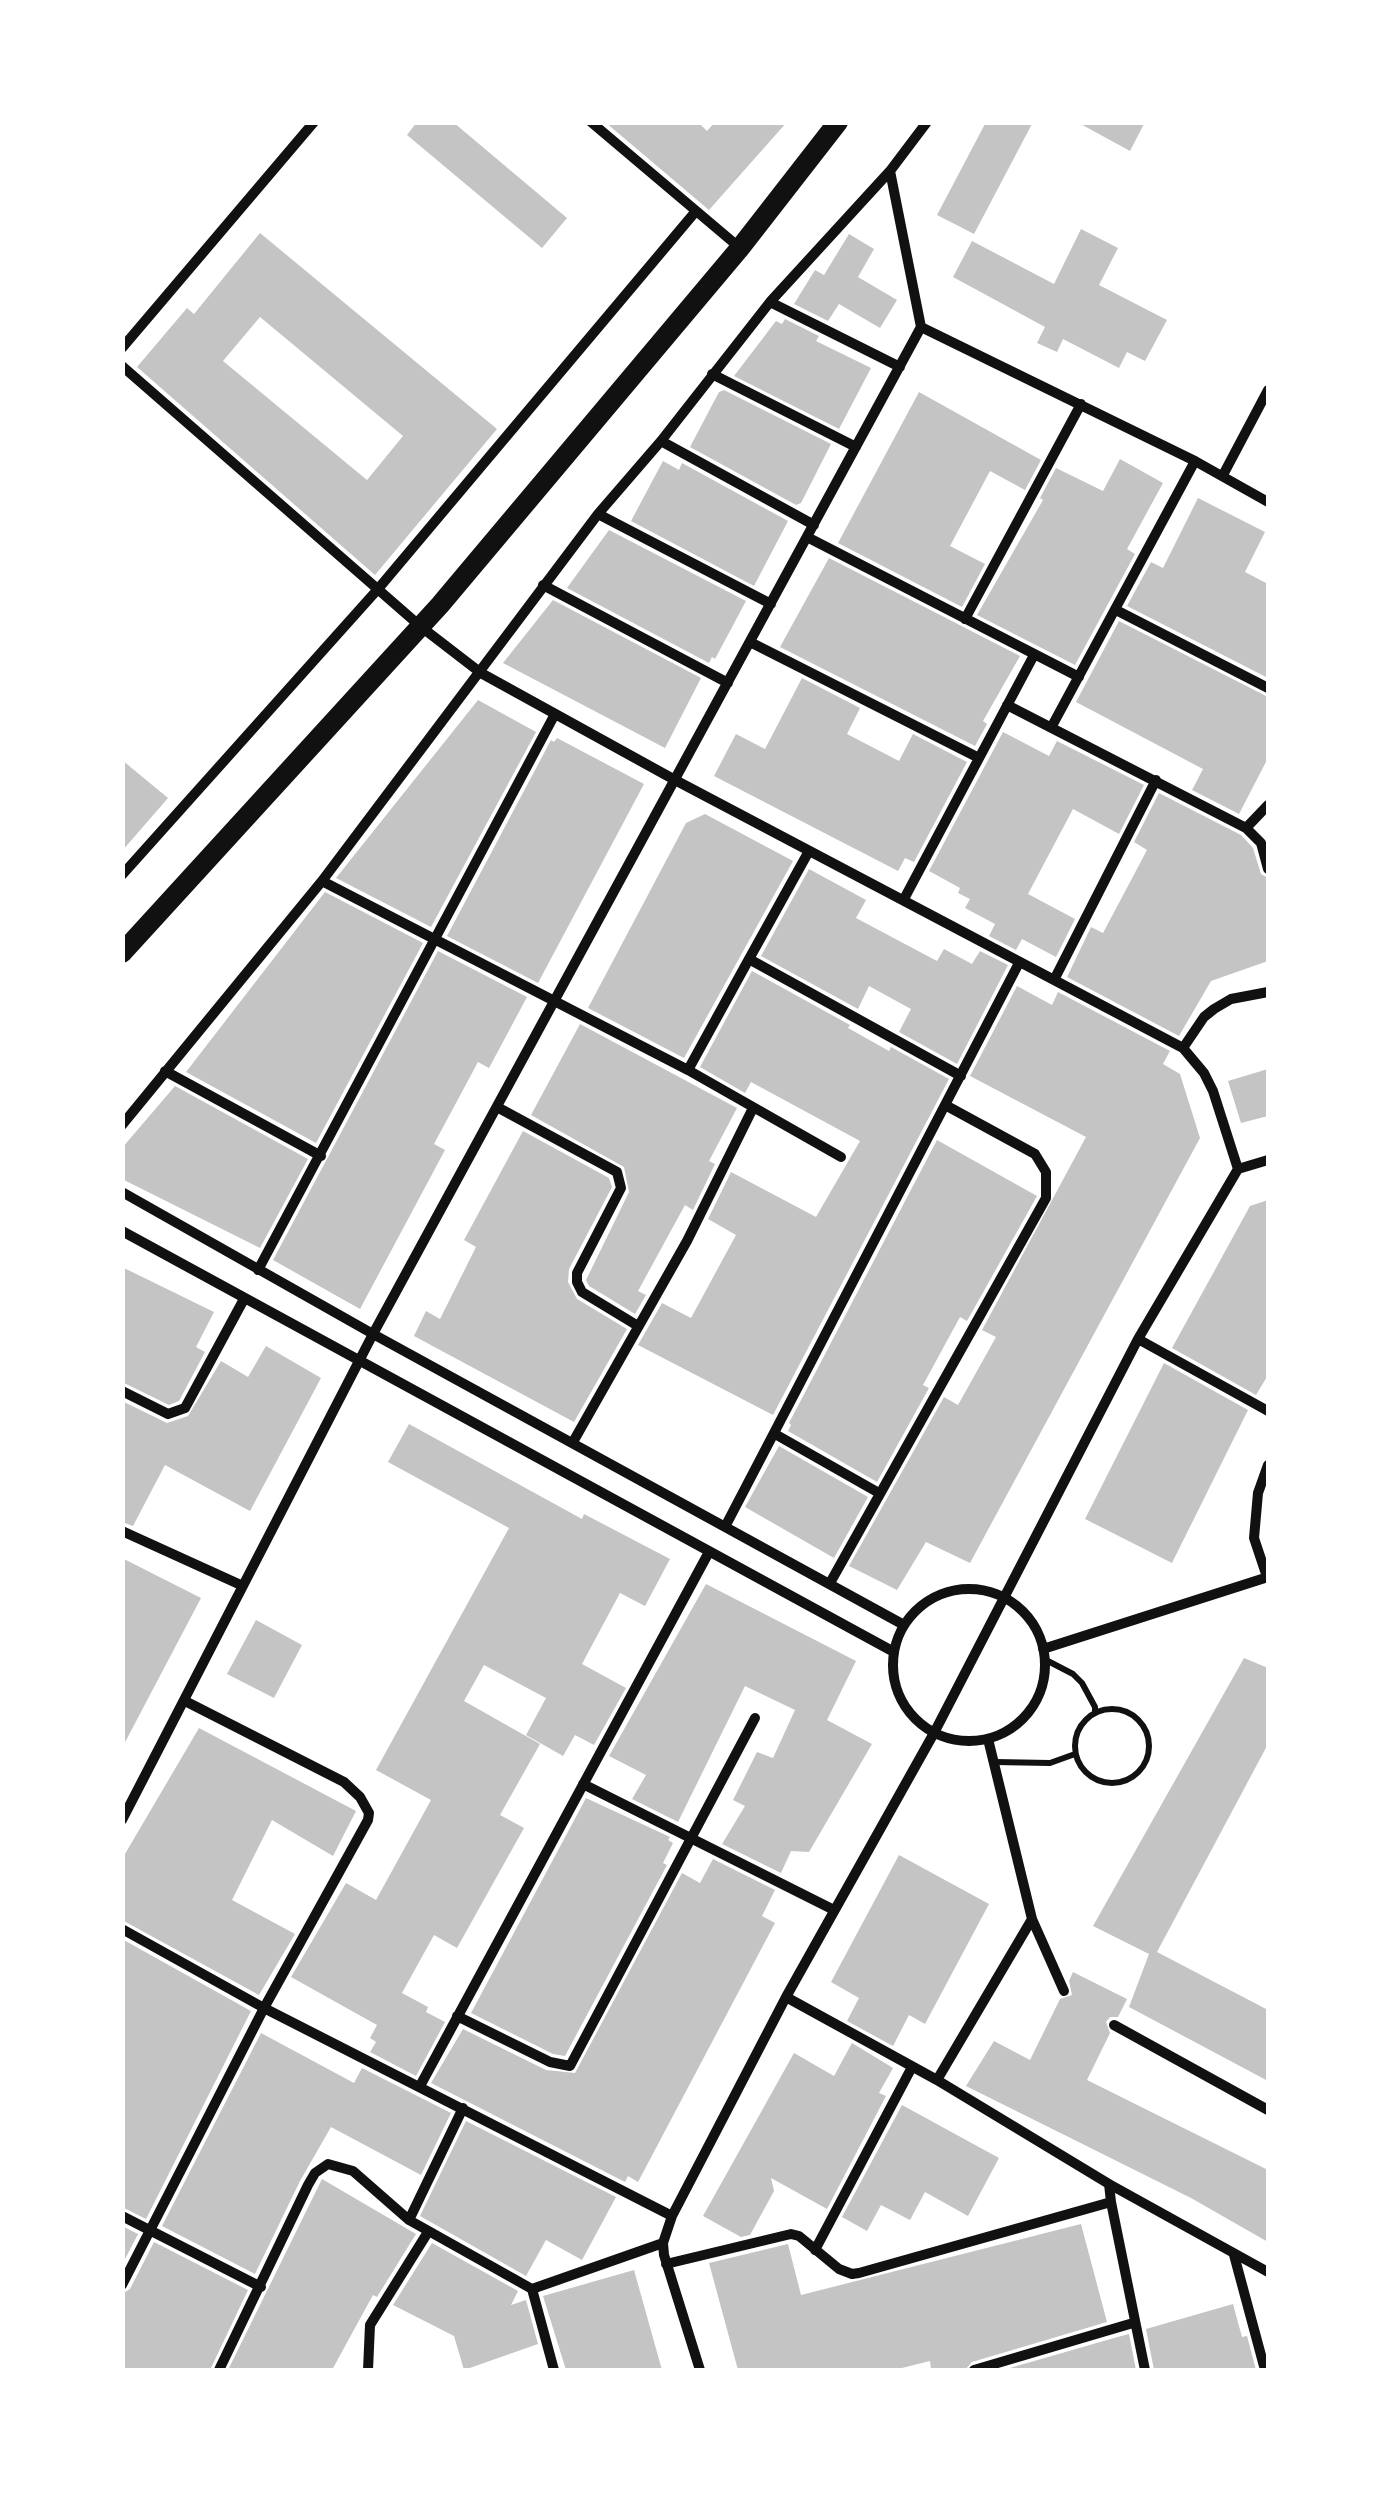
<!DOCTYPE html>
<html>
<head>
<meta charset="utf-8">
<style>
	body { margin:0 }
	#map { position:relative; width:1391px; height:2493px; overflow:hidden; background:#fff; font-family:"Crimson Pro",serif }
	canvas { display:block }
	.frame { position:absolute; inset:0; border:125px solid #fff; pointer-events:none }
</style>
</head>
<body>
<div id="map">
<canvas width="1391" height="2493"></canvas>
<div class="frame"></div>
</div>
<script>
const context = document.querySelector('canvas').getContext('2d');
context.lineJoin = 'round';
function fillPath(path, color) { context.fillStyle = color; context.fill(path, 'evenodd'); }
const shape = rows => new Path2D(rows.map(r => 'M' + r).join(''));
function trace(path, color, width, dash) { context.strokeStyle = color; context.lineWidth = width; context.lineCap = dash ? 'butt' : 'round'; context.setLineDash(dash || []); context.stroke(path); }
fillPath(shape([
	[417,122,453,122,567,218,542,248,407,135],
	[605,122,698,122,707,131,715,122,787,122,709,210],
	[986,122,1033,122,974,234,937,215],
	[1077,122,1145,122,1130,151],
	[1081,229,1118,248,1099,285,1167,320,1145,361,1127,352,1119,368,1063,339,1057,352,1037,343,1045,327,953,277,972,241,1054,284],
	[260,233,497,429,375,575,137,367,187,308,194,314],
	[260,317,403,436,367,480,223,361],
	[849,234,874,249,858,277,897,300,880,328,839,304,828,321,794,304,815,270,824,275],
	[785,319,819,336,816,341,871,368,839,429,734,376,776,321,782,324],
	[724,390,831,444,801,503,796,505,690,447,719,392],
	[919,392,1041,460,1025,490,990,471,950,546,985,564,962,607,838,543],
	[1120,459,1163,483,1127,549,1135,554,1075,665,977,615,1043,500,1040,498,1056,468,1103,491],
	[663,461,679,470,682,463,788,521,754,586,631,521],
	[1198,498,1265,532,1245,572,1268,584,1268,678,1127,606,1151,562,1163,568],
	[609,530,746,601,715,659,712,657,709,663,567,588],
	[829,558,1020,656,983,721,987,724,975,746,780,647],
	[553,600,701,678,665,748,503,663],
	[1119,621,1268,697,1268,758,1239,814,1192,790,1203,769,1076,702],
	[802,678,860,708,847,734,899,761,913,734,967,762,914,862,905,858,898,871,714,776,736,734,765,749],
	[478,700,536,732,431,927,336,878],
	[1003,732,1049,756,1057,741,1144,785,1119,834,1073,809,1028,894,1075,919,1056,957,1022,939,1016,950,989,936,995,924,965,908,970,899,958,893,960,888,929,871],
	[557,738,644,784,538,983,447,936,551,740,554,742],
	[122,760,168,798,122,851],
	[1159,793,1241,835,1253,848,1261,874,1268,878,1268,961,1211,981,1179,1036,1067,977,1091,927,1103,933,1147,850,1134,842],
	[705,814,793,861,684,1058,588,1008,686,823],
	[809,869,866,900,856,918,937,961,944,949,972,964,980,951,1008,965,957,1064,899,1032,911,1009,869,986,858,1009,761,956],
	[325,892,423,943,316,1143,186,1072],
	[438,951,527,997,489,1068,478,1062,434,1144,445,1150,360,1309,273,1260],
	[752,971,850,1025,848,1028,889,1051,891,1047,949,1079,773,1415,638,1345,662,1303,691,1318,736,1235,708,1219,731,1172,816,1217,860,1141,751,1082,745,1093,700,1067],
	[1017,986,1052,1005,1058,992,1170,1051,1163,1064,1180,1074,1200,1138,970,1563,926,1542,897,1590,849,1566,944,1397,958,1405,996,1337,982,1330,1086,1137,970,1076],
	[580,1024,737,1108,709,1161,715,1164,693,1210,685,1205,638,1291,646,1295,635,1314,589,1286,586,1280,629,1192,624,1167,531,1115],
	[1268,1069,1268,1116,1241,1123,1228,1081],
	[175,1086,308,1159,260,1248,122,1179,122,1148],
	[523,1131,609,1178,612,1187,569,1269,568,1282,577,1299,627,1329,574,1422,414,1336,426,1311,440,1319,476,1247,464,1240],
	[937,1140,1037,1196,967,1321,960,1317,923,1385,929,1388,877,1482,788,1431,791,1425,789,1423],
	[1268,1200,1268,1375,1256,1395,1172,1348,1250,1206],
	[122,1267,214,1312,196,1347,205,1352,179,1401,169,1405,122,1382],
	[266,1346,321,1378,250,1511,165,1465,133,1526,122,1522,122,1401,167,1423,188,1416,221,1361,248,1377],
	[1164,1363,1248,1410,1172,1563,1085,1519],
	[409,1424,582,1519,584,1514,670,1559,645,1606,620,1593,582,1664,626,1688,594,1745,575,1735,563,1756,526,1735,546,1698,484,1665,464,1701,540,1744,500,1815,524,1828,457,1948,434,1935,402,1993,428,2007,426,2012,445,2022,416,2076,370,2052,376,2042,370,2038,377,2025,291,1977,346,1883,376,1900,431,1800,376,1770,509,1528,388,1462],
	[779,1446,868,1497,834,1558,745,1507],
	[122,1558,201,1598,122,1748],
	[706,1584,856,1661,827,1720,872,1744,809,1852,791,1851,781,1873,722,1844,745,1806,733,1800,757,1752,773,1758,795,1710,745,1686,678,1822,632,1799,646,1775,609,1756],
	[256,1620,302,1645,274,1698,227,1674],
	[1244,1658,1268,1668,1268,1744,1157,1952,1268,2010,1268,2081,1129,2007,1149,1954,1093,1926],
	[199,1728,356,1811,333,1856,272,1820,232,1900,295,1934,259,1995,122,1920,122,1859],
	[586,1798,670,1837,668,1840,673,1843,663,1863,667,1865,565,2056,553,2054,471,2013],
	[899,1855,989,1904,925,2024,909,2015,893,2046,847,2021,859,1998,831,1982],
	[713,1859,775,1890,762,1916,775,1923,638,2182,628,2176,625,2182,431,2083,463,2029,546,2070,575,2073,682,1873,700,1883],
	[122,1939,251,2011,146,2219,122,2207],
	[1073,1972,1127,1999,1118,2017,1110,2017,1106,2022,1110,2033,1087,2080,1268,2170,1268,2242,1191,2198,966,2086,994,2041,1030,2060,1060,1999,1072,1995,1069,1981],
	[261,2033,354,2083,362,2068,451,2113,421,2175,331,2127,300,2181,255,2274,162,2226],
	[852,2043,893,2068,879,2093,886,2096,827,2209,771,2178,774,2191,750,2235,741,2237,703,2216,794,2053,834,2076],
	[902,2105,999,2158,968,2216,925,2192,910,2220,881,2205,867,2231,842,2217],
	[466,2121,616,2197,582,2260,546,2240,526,2276,420,2216],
	[322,2179,416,2234,377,2297,373,2295,332,2370,228,2370],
	[1081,2224,1107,2322,972,2362,965,2370,931,2370,930,2361,894,2370,738,2370,709,2263,788,2244,801,2295],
	[122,2226,138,2234,122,2265],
	[154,2242,248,2290,210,2370,122,2370,122,2294,130,2289],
	[432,2243,518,2291,511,2305,526,2300,538,2344,464,2370,454,2336,393,2305],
	[634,2270,662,2370,566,2370,543,2296],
	[1233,2304,1242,2337,1247,2336,1256,2370,1154,2370,1146,2329],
	[1129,2334,1136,2370,1003,2370,1114,2338]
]), '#c4c4c4');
trace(shape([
	[1044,1659,1073,1674,1082,1683,1095,1707,1095,1713],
	'1075 1746a37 37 0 1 1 74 0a37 37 0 1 1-74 0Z',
	[995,1762,1050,1763,1075,1754]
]), '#111', 6);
trace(shape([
	[591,122,740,248],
	[927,122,890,171,921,327,1195,461,1268,502],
	[770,302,900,367],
	[122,348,314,122],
	[122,366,420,626,481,673,675,780,1183,1048,1204,1073,1213,1091,1238,1169],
	[712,374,856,447],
	[661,441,814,525],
	[1223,475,1268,390],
	[598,514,771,604],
	[807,537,1079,677],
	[543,585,728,683],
	[1116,610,1268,688],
	[965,619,1081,404],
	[750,642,979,758],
	[1007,705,1246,828,1261,843,1268,869],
	[1052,726,1195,461],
	[1246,828,1268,805],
	[122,875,378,589,696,211],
	[322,881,688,1070,749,959,961,1076],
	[904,899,1034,655],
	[749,959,809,851],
	[1054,980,1156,780],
	[1183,1048,1204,1017,1214,1009,1231,999,1268,992],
	[688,1070,841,1157],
	[165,1071,321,1156],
	[497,1107,617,1172,621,1188,577,1273,577,1282,582,1292,638,1326],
	[122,1125,322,881,598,514,661,441,770,302,890,171],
	[122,1192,373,1334,904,1625],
	[122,1231,894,1652],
	[258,1270,555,714],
	[1138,1339,1268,1411],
	[122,1391,168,1414,185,1408,244,1299],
	[775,1434,879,1493],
	[573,1442,687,1241,753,1108],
	[726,1525,1019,963],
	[122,1531,243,1586],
	[1267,1577,1254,1538,1258,1493,1268,1465],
	[830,1583,1046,1198,1046,1172,1035,1154,947,1106],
	'893 1665a76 76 0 1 1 152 0a76 76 0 1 1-152 0Z',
	[1043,1649,1268,1577],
	[988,1739,1032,1919,1064,1991],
	[583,1784,834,1910],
	[122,1820,373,1334,921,327],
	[122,1929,264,2008,672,2216],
	[786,1997,937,2080,1109,2184,1268,2272],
	[457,2016,550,2062,570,2066,755,1718],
	[1114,2025,1268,2110],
	[937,2080,1032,1919],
	[420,2086,709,1552],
	[1111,2202,1145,2370],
	[122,2216,261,2287],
	[409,2220,463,2108],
	[815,2250,912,2067],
	[1234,2255,1265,2370],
	[666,2264,791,2234,799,2236,839,2269,852,2274,859,2273,1111,2202,1109,2184],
	[122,2285,264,2008,368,1820,369,1813,360,1797,344,1782,185,1701],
	[219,2370,308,2185,315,2173,328,2164,353,2171,409,2220,532,2289],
	[368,2370,370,2325,428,2232],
	[554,2370,532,2289,663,2243],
	[700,2370,664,2255,663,2243,672,2216,786,1997,934,1733,1138,1339,1238,1169,1268,1160],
	[974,2370,1133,2323]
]), '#111', 10);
trace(shape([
	[122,953,440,605,740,248,838,122]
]), '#111', 20);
</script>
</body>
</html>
